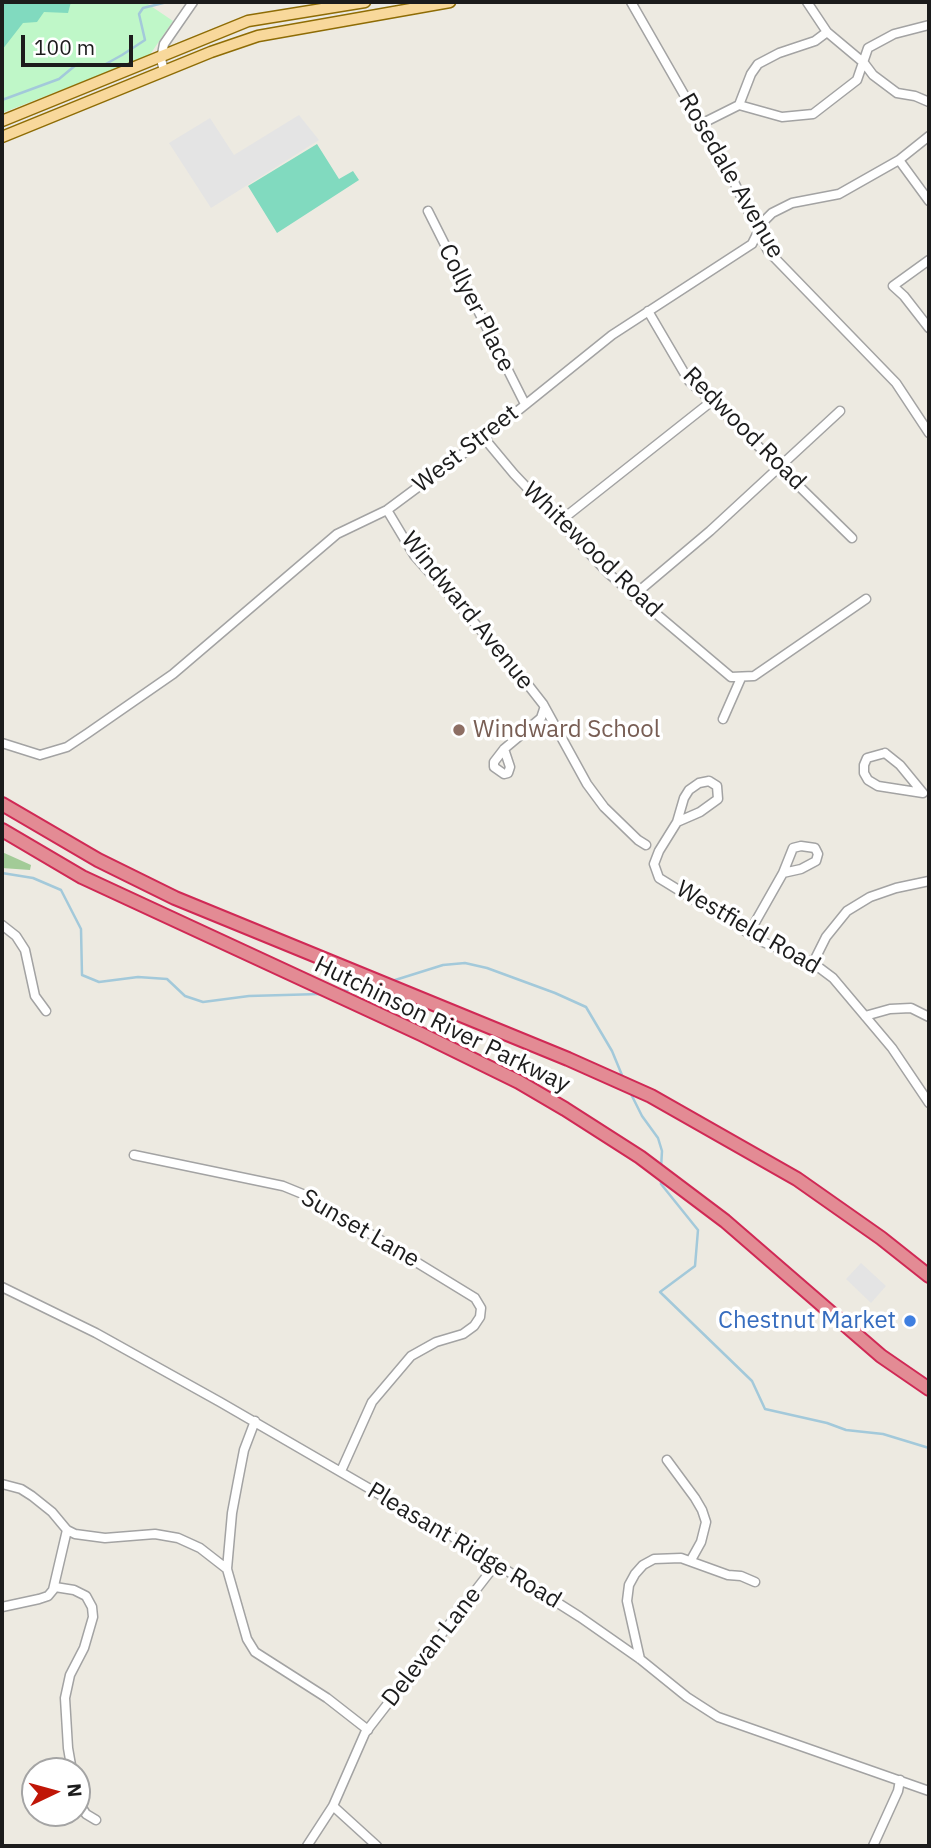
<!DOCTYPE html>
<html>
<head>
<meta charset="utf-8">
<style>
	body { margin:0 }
	#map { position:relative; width:931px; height:1848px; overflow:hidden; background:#edeae1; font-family:"IBM Plex Sans",sans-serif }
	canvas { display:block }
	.frame { position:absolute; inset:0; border:4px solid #1c1c1c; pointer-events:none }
	.north { position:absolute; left:21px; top:1757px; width:70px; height:70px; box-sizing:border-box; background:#fff; border:2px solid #a4a4a4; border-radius:50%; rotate:85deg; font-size:19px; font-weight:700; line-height:28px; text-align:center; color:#1c1c1c }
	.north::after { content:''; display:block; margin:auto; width:24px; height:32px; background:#c01607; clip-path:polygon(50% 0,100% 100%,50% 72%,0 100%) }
	.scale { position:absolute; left:21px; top:35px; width:112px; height:32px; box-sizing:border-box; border:4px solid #1c1c1c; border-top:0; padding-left:9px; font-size:21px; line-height:24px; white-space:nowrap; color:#1c1c1c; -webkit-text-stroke:5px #fff; paint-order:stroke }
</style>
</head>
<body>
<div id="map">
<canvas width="931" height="1848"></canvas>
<div class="frame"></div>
<div class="north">N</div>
<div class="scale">100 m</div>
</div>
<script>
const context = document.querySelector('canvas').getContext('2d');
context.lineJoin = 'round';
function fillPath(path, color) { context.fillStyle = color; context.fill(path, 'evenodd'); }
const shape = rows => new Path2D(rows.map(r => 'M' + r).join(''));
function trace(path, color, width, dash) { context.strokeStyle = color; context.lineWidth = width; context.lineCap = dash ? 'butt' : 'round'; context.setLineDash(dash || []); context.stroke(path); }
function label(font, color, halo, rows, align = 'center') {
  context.font = font + ' "IBM Plex Sans",sans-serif'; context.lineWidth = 7; context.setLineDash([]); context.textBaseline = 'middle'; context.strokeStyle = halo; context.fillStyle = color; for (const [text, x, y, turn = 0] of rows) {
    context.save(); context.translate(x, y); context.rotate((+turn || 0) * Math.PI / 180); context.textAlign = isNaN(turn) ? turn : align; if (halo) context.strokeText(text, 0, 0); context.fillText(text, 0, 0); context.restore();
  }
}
fillPath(shape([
	[2,852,31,865,30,870,2,868]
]), '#a2cb97');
fillPath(shape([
	[2,2,145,2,173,21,149,56,2,113]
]), '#bff7c8');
fillPath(shape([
	[2,2,71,2,68,13,44,12,37,22,23,23,2,50],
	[317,144,339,179,353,171,359,180,277,233,248,186]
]), '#81dabf');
fillPath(shape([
	[299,115,319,140,211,208,169,143,210,118,234,155],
	[861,1263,886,1286,871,1303,846,1279]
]), '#e4e4e4');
trace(shape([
	[2,100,59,79,77,64,104,65,122,55,145,40,139,14,143,8,167,2],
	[2,873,33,878,61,890,81,929,82,975,99,982,138,977,167,979,185,996,203,1002,249,996,320,994],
	[392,981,443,965,465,963,487,968,555,993,586,1007,612,1051,624,1080],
	[341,991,375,985],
	[630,1092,642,1116,658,1138,662,1151,661,1168],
	[661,1179,661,1184,698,1230,695,1266,660,1292,752,1381,765,1409,827,1423,846,1430,883,1434,929,1448]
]), '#a3c9da', 2.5);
const minor = shape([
	[631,2,733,180,768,251,896,383,929,433],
	[807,2,827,32,864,63,873,75,897,93,915,96,929,102],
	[164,71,161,59,164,44,193,2],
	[739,105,782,117,813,114,857,80,868,48,894,34,929,25],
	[701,124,739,105,751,74,758,64,779,53,815,41,827,32],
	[899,160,929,201],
	[428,211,525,404],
	[929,260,893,286,904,296,929,328],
	[648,311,689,381,712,401,852,538],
	[484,438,514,474,608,573,731,677,754,676,866,599],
	[387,510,414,555,518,672,543,704,587,784,604,807,638,840,646,845],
	[559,522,712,401],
	[633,596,710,531,840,411],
	[723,719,741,678],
	[2,743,40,755,67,747,88,733,173,674,337,534,387,510,484,438,612,335,752,244,763,222,772,213,792,203,839,194,899,160,929,136],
	[504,749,510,767,508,773,504,774,494,767,494,762,504,749],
	[504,749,541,718,544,709],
	[885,753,900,765,923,793,878,786,868,780,864,773,864,765,867,758,885,753],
	[709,781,717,786,718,799,700,812,677,822,684,798,689,790,699,783,709,781],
	[677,822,659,851,654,864,659,878,763,942,813,963,833,978,892,1048,929,1103],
	[801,846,815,848,818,854,816,861,801,869,783,873,793,848,801,846],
	[2,925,16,936,25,950,35,996,46,1011],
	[749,933,783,873],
	[813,963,826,937,847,911,870,897,896,888,929,881],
	[865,1016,890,1009,911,1008,929,1017],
	[134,1155,283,1186,310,1197,475,1298,481,1308,480,1317,474,1326,463,1334,436,1342,411,1356,372,1402,341,1471],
	[2,1287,96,1333,220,1402,465,1544,580,1617,640,1659,687,1697,718,1717,929,1791],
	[255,1421,244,1450,238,1481,232,1513,227,1569,247,1639,255,1652,327,1698,368,1730],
	[667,1460,695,1498,702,1510,706,1522,701,1542,691,1560],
	[2,1484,21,1489,32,1496,52,1512,67,1530,75,1534,105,1538,155,1534,178,1538,200,1548,227,1569],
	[55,1587,74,1590,86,1596,92,1607,93,1617,84,1648,70,1675,65,1698,68,1748,72,1771],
	[2,1607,39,1599,48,1596,53,1590,67,1530],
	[640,1659,627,1601,629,1585,635,1574,643,1565,654,1559,681,1558,728,1575,741,1576,755,1582],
	[77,1793,81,1806,86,1814,96,1820],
	[333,1806,377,1846],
	[307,1846,333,1806,365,1733,496,1564],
	[873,1846,898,1791,900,1780]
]);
const major = shape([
	[2,121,248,21,365,2],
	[2,137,211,52,258,36,450,2]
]);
const highway = shape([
	[2,804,98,860,175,898,568,1059,651,1096,797,1179,881,1238,929,1276],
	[2,830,82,877,421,1034,519,1082,565,1109,640,1157,725,1221,881,1356,929,1389]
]);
trace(minor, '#a3a3a3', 11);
trace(major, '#8e6c05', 13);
trace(highway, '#d02955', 16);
trace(minor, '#fff', 8);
trace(major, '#f8d89b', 10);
trace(highway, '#e38b94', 12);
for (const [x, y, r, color] of [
	[459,730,7,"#8d6e63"],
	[910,1321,7,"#3f7fe0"]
]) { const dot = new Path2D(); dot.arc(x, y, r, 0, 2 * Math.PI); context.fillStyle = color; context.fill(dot); trace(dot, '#fff', 2.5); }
label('24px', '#1c1c1c', '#fff', [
	["Rosedale Avenue",731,176,60],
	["Collyer Place",476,308,63],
	["Redwood Road",744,429,45],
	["West Street",466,449,-38],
	["Whitewood Road",592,550,44],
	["Windward Avenue",467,611,51],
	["Westfield Road",748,928,30],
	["Hutchinson River Parkway",442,1025,26],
	["Sunset Lane",360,1229,30],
	["Pleasant Ridge Road",464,1546,31],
	["Delevan Lane",432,1647,-52]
]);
label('24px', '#785e54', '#fff', [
	["Windward School",473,730]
], 'left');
label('24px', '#366cbe', '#fff', [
	["Chestnut Market",896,1321]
], 'right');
</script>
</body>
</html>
